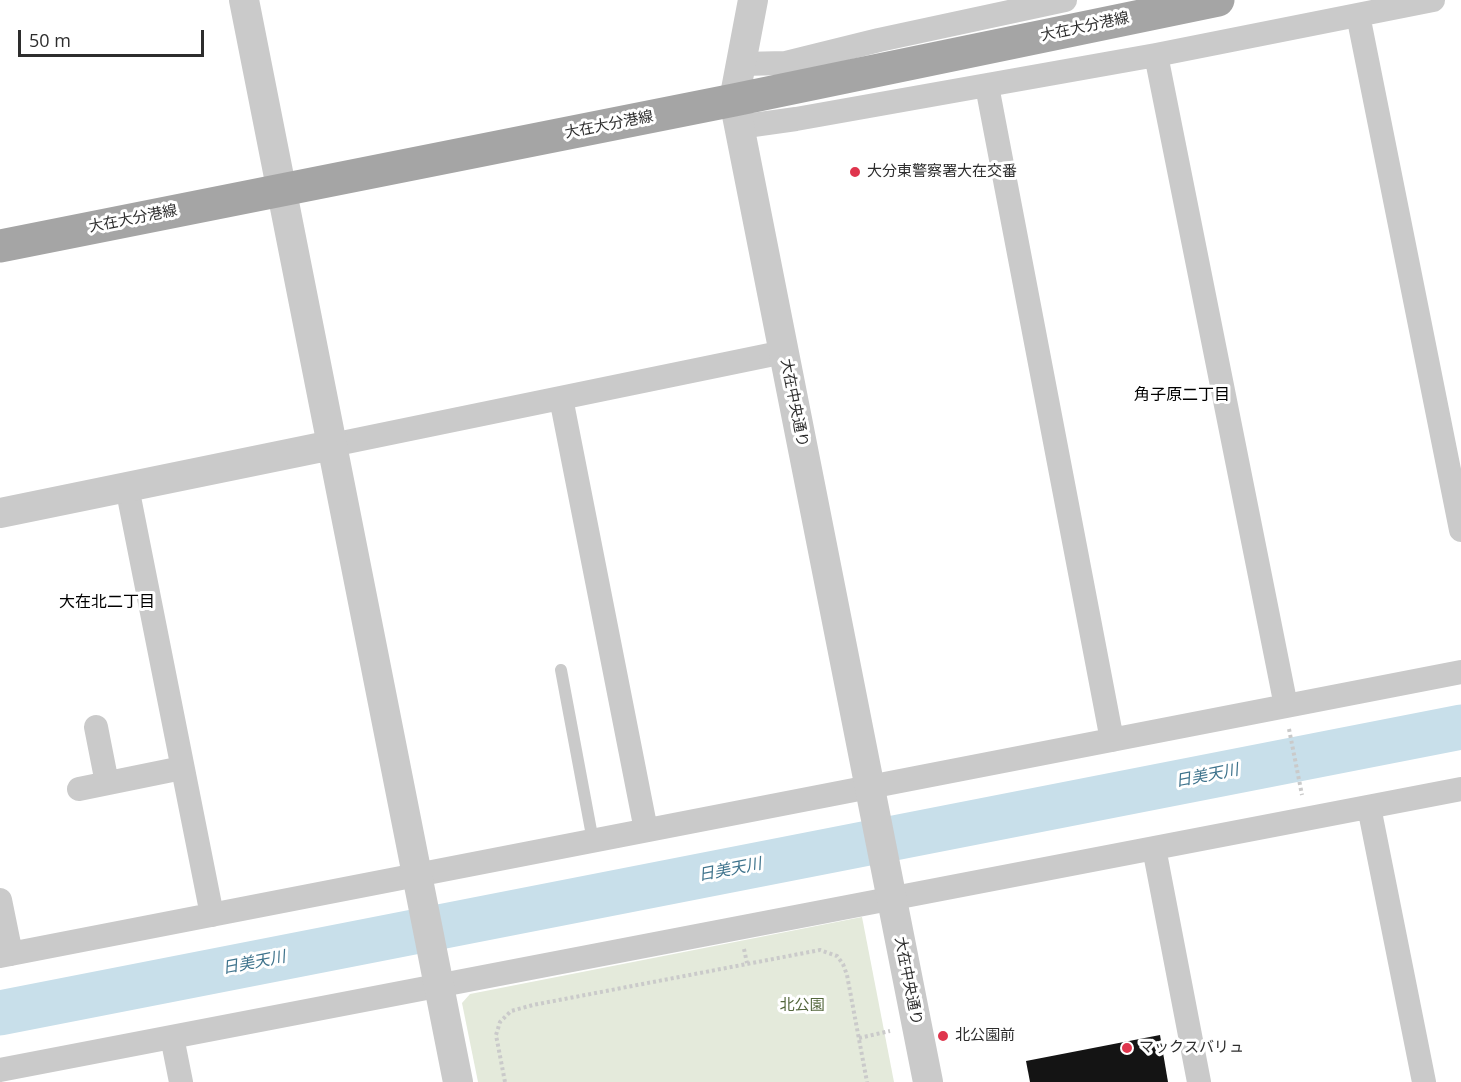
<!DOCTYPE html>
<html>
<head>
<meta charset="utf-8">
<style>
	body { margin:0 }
	#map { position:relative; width:1461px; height:1082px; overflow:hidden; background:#fff; font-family:"Open Sans",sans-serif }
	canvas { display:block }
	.scale { position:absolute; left:18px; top:30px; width:186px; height:27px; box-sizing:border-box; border:3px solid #2d2d2d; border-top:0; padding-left:8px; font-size:18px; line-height:21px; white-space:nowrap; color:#2d2d2d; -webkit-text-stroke:4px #fff; paint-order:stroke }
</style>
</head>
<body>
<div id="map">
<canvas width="1461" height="1082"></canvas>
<div class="scale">50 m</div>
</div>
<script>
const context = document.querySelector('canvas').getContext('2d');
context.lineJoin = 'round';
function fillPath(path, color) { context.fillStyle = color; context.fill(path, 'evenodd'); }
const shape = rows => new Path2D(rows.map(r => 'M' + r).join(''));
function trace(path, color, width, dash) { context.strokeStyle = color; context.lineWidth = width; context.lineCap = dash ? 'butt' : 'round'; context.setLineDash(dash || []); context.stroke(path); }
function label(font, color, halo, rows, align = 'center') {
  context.font = font + ' "Open Sans","Noto Sans JP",sans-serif'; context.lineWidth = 6; context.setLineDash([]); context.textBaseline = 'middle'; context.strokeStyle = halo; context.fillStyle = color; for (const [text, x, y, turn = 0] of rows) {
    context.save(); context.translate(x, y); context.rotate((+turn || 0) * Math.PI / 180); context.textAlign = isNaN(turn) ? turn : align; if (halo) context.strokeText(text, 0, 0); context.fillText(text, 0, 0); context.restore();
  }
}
fillPath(shape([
	[862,917,894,1082,478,1082,462,1003,470,994]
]), '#e4eadb');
trace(shape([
	[0,1013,1461,727]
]), '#c8dfea', 45);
fillPath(shape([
	[1160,1035,1168,1082,1030,1082,1026,1061]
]), '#141414');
trace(shape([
	[1289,729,1302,795],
	[744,949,747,963],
	[859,1038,890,1031],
	[505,1082,496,1035,500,1022,511,1011,533,1005,820,950,837,956,843,964,847,975,867,1082]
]), '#cacaca', 4, [3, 3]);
trace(shape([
	[561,670,593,841]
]), '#cacaca', 12);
trace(shape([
	[1358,15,1461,530],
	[1156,55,1286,706],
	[741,64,786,63,879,40,1065,0],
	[987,86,1112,740],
	[739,127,796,119,1156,55,1433,0],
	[561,398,646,830],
	[332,445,784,352],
	[127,487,212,915],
	[96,727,107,783],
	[79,789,182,768],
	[1369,807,1424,1082],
	[1154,848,1199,1082],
	[0,900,11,954],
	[0,956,1461,672],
	[172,1037,181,1082],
	[0,1070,1461,789]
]), '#cacaca', 24);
trace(shape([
	[244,0,458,1082],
	[753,0,734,100,928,1082],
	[0,513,332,445]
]), '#cacaca', 30);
trace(shape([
	[0,246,734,100,1218,0]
]), '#a5a5a5', 33);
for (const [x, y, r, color] of [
	[855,172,6,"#df354d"],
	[943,1036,6,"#df354d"],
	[1127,1048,6,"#df354d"]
]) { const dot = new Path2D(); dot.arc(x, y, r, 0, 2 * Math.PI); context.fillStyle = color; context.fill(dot); trace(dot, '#fff', 2); }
label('15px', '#2d2d2d', '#fff', [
	["大在大分港線",1085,27,-12],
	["大在大分港線",609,125,-11],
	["大在大分港線",133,219,-11],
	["大在中央通り",794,403,79],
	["大在中央通り",908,981,79]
]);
label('15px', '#2d2d2d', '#fff', [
	["大分東警察署大在交番",867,172],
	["北公園前",955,1036],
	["マックスバリュ",1139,1048]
], 'left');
label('15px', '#53673c', '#fff', [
	["北公園",802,1006]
]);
label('16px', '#000', '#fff', [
	["角子原二丁目",1182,395],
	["大在北二丁目",107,602]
]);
label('italic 16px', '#3e738c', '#fff', [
	["日美天川",1207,776,-11],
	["日美天川",730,870,-11],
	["日美天川",254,963,-11]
]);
</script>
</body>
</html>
